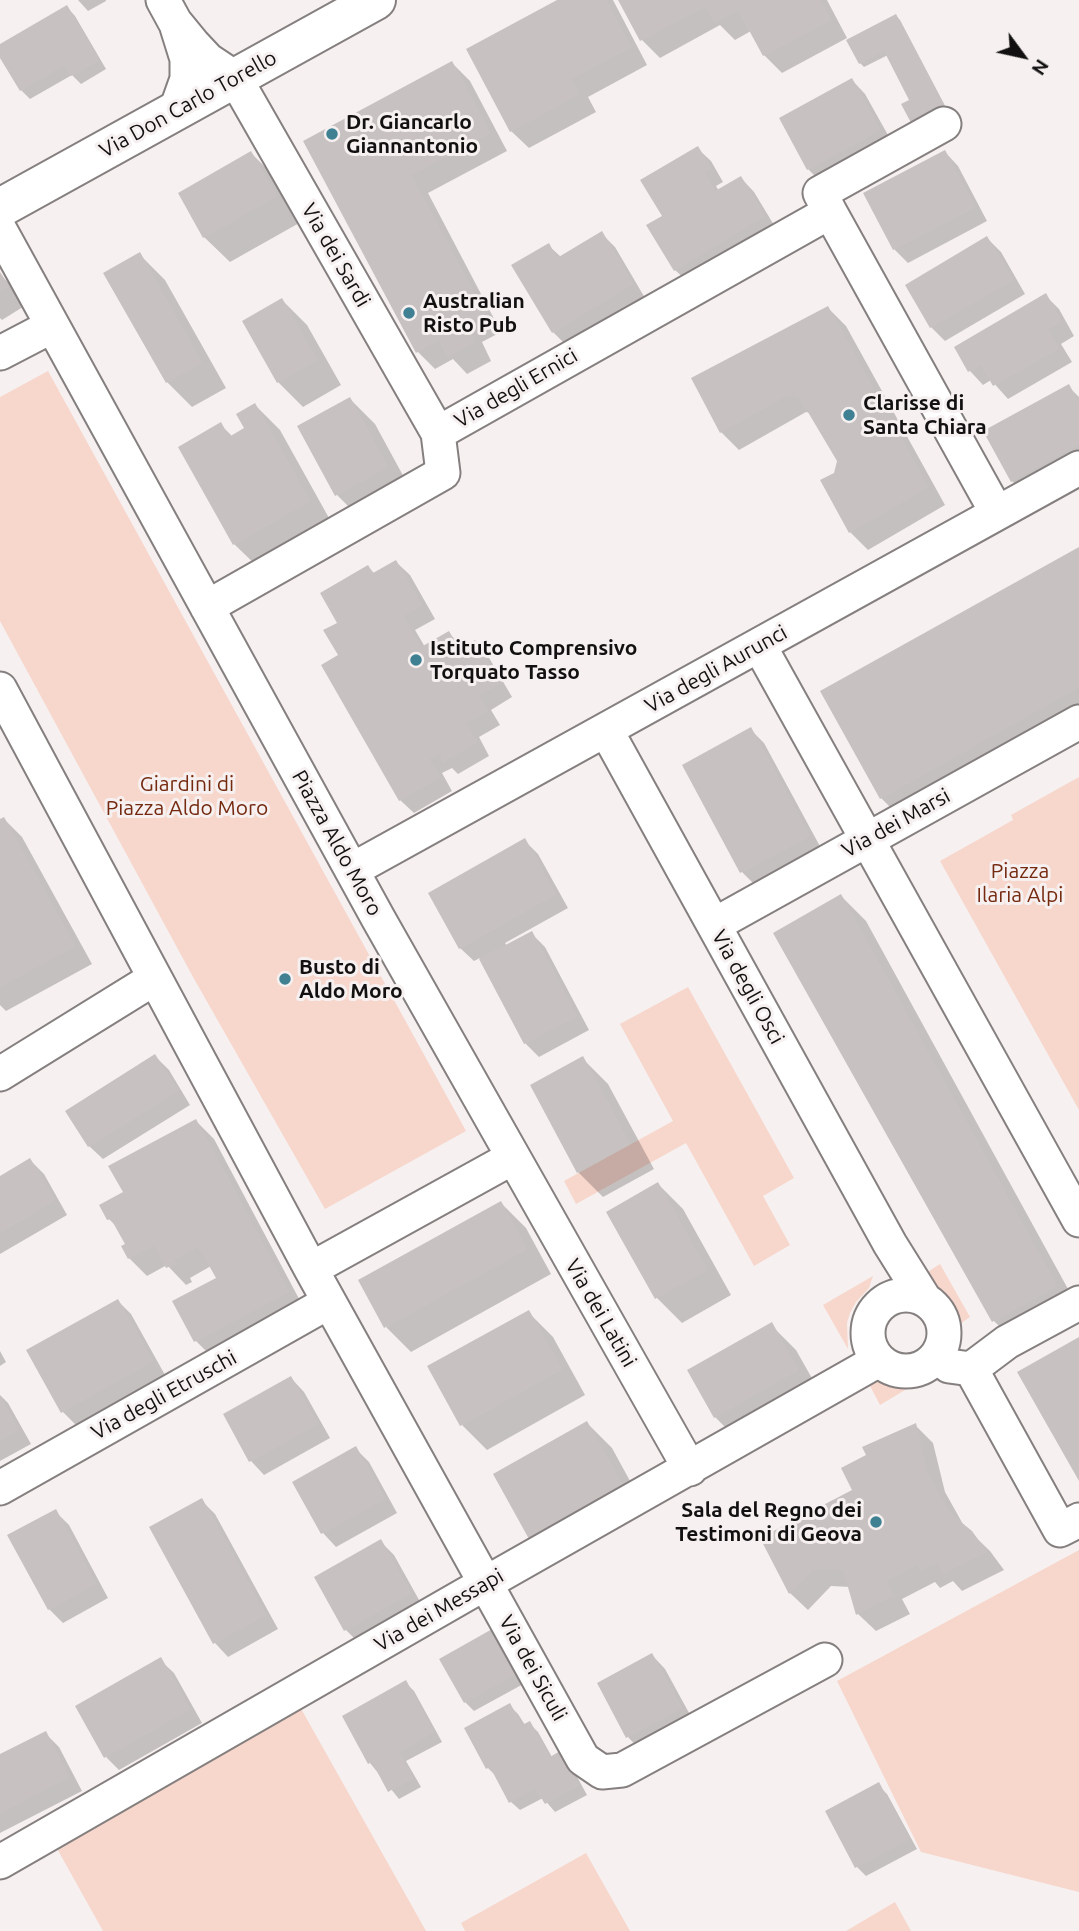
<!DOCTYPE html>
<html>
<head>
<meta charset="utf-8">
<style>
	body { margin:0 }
	#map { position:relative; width:1079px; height:1931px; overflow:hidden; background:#f6f1f0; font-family:Ubuntu,sans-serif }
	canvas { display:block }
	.north { position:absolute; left:988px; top:21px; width:70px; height:70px; -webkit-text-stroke:5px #f6f1f0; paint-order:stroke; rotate:123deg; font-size:19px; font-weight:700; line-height:28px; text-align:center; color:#121010 }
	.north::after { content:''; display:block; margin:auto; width:24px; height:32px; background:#121010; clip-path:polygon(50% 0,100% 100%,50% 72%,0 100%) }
</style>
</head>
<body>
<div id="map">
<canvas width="1079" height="1931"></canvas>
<div class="north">N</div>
</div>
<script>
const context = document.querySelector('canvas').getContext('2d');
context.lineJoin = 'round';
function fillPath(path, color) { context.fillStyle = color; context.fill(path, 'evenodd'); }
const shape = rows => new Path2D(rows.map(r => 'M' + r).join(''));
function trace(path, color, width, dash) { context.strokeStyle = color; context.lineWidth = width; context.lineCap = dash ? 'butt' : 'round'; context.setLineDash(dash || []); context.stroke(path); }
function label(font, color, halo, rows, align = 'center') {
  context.font = font + ' Ubuntu,sans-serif'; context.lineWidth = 6; context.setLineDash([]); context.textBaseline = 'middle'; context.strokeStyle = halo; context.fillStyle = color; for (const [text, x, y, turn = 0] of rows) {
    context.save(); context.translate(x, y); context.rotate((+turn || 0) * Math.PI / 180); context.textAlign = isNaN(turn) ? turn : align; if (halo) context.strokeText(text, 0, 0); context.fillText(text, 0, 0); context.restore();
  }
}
fillPath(shape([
	[48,371,466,1131,325,1209,193,977,0,621,0,397],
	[1079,777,1079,1110,940,861,1013,820,1011,815],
	[688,987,794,1178,763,1196,790,1245,754,1266,686,1143,576,1204,564,1181,673,1121,620,1024],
	[940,1264,970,1317,957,1326,950,1320,950,1317,926,1273],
	[873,1276,869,1288,856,1302,850,1313,847,1323,848,1349,823,1305],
	[880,1380,908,1383,920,1381,880,1405,870,1386],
	[1079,1550,1079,1892,921,1852,837,1681],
	[295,1698,426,1931,103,1931,50,1836],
	[586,1853,630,1931,465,1931,461,1923],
	[895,1902,911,1931,846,1931]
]), '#f7d6cc');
fillPath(shape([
	[78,0,106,0,106,1,88,11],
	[561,0,613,0,647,65,588,97,596,112,529,148,511,131],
	[620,0,827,0,847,38,782,73,764,55,751,31,735,40,720,25,660,58,642,40],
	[67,7,75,16,106,69,81,84,72,75,30,99,21,90,0,54,0,46],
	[896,16,900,20,952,119,912,100,888,55,864,67,860,63,848,39,849,41],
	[452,63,470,81,507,151,428,193,501,332,482,342,491,361,467,374,453,359,435,369,417,351,306,142],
	[852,80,865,94,893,144,822,183,808,169],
	[697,148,711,161,723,182,716,186,719,191,741,178,754,192,777,230,689,283,675,270,664,217],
	[945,152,958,166,987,221,908,263,894,249],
	[251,153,276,178,301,222,230,262,204,237],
	[601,233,615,247,645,298,567,346,553,332,548,245,561,257],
	[987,238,1001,252,1025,294,945,341,931,327],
	[140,255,165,280,226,388,192,407,167,382,106,274],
	[0,274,17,292,26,305,2,320,0,318],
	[1046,296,1059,309,1074,336,1061,344,1072,362,1008,399,991,380,983,385,970,371,956,347],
	[282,300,307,325,341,385,303,407,278,382],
	[828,308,846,326,945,505,868,550,850,532,822,481,836,474,839,461,810,413,806,412,739,450,721,432],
	[1068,386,1079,397,1079,465,1026,494,1012,481],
	[350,399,375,424,412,492,362,520,337,495],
	[255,405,280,430,334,527,260,569,234,544,180,448,221,425,233,437,246,429],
	[1079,549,1079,715,899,816,881,798],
	[396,562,410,575,435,619,415,630,425,647,449,633,463,648,475,642,488,656,512,697,491,710,500,725,479,737,489,756,458,774,452,768,442,773,452,791,414,813,400,800,340,656,340,623,368,567,375,574],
	[751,730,764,743,822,850,756,886,742,872,685,766],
	[4,819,22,837,92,964,6,1011,0,1005,0,821],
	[525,841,538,854,568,908,505,943,507,946,531,933,545,947,589,1030,539,1057,525,1043,480,958,474,961,460,948],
	[841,896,866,921,1079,1309,1019,1346,994,1321,775,933],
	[155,1056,169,1070,190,1105,103,1159,89,1146],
	[583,1059,608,1084,654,1169,603,1197,578,1172],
	[196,1121,214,1139,305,1310,214,1359,196,1341,175,1302,218,1279,211,1266,190,1278,192,1282,186,1285,167,1265,147,1276,129,1258,127,1245,120,1230,109,1219,125,1193],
	[30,1160,44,1174,67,1215,0,1254,0,1178],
	[658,1184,683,1209,731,1295,682,1323,657,1298],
	[501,1203,526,1228,551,1274,411,1352,386,1327],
	[118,1301,131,1314,165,1375,76,1425,62,1411],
	[528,1312,553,1337,585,1395,487,1450,462,1425],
	[771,1325,796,1350,822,1396,740,1442,715,1417],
	[0,1351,6,1362,0,1366],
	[291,1378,304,1392,330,1438,264,1475,251,1461,225,1415],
	[0,1395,8,1403,31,1444,0,1461],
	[587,1423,612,1448,647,1512,556,1563,531,1538],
	[915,1425,933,1443,945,1492,964,1526,990,1551,1004,1570,962,1591,953,1581,940,1588,935,1582,902,1599,910,1614,876,1631,858,1614,850,1587,831,1586,808,1610,790,1593,763,1538,855,1491],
	[356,1449,369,1462,397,1513,336,1547,323,1533],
	[201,1500,215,1514,278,1629,228,1657,215,1643],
	[55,1511,69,1525,108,1598,63,1623,49,1609],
	[381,1542,394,1555,423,1607,359,1643,345,1629],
	[494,1630,527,1682,474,1711,465,1702],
	[652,1655,665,1669,694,1722,641,1751,628,1737],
	[160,1660,174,1673,202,1723,119,1770,106,1757],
	[405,1682,414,1691,442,1742,406,1761,421,1787,399,1799,370,1763],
	[509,1705,518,1714,525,1725,529,1723,538,1732,552,1757,569,1762,587,1795,555,1812,543,1798,520,1810,511,1802,497,1777,488,1768,466,1729],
	[45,1733,59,1747,82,1791,0,1833,0,1756],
	[878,1785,887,1794,917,1849,866,1876,857,1867,828,1812]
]), '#0003');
fillPath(shape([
	[557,0,606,0,631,47,571,79,579,94,510,132,466,49],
	[618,0,820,0,831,20,763,56,738,10,715,23,706,6,640,41],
	[67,5,99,60,71,76,64,65,20,91,0,58,0,44],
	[896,14,949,115,916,132,901,104,909,100,884,51,859,64,846,40],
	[452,61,490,133,411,175,485,313,465,324,475,342,448,357,439,340,416,353,303,141],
	[852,78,880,130,807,170,779,118],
	[698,146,711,168,704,172,715,191,741,176,765,216,674,271,646,225,662,216,640,180],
	[945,150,975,207,893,250,863,193],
	[251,151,277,196,203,238,178,193],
	[602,231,633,284,552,333,511,265,549,243,557,258],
	[987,236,1013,280,930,328,905,285],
	[140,252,202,363,166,383,103,273],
	[0,272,9,286,0,292],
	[1046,293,1062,322,1048,329,1059,348,993,386,981,365,968,372,954,347],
	[282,298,317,360,277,383,242,321],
	[828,306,928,487,849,533,820,480,834,473,837,461,799,397,787,395,720,433,691,378],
	[1069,384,1079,403,1079,444,1011,482,983,431],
	[350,397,388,467,335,496,297,426],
	[255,403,310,501,233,545,178,447,221,422,229,437,244,428,236,414],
	[1079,547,1079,687,880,799,820,691],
	[396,560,422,605,403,616,421,647,449,631,459,649,475,640,500,683,479,695,488,711,466,723,477,742,443,762,439,754,429,759,440,777,399,801,321,665,338,655,323,630,337,623,320,593,368,565,373,573],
	[751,727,810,836,740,873,682,765],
	[4,817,75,946,0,987,0,819],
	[525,838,556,894,459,949,428,893],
	[841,894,1057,1286,992,1322,773,933],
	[532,931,577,1016,524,1044,479,959],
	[155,1054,178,1091,88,1147,65,1111],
	[583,1056,630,1144,577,1173,530,1085],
	[196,1119,289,1292,194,1342,172,1301,216,1278,198,1246,173,1260,176,1264,166,1268,154,1245,128,1259,121,1246,125,1244,111,1219,107,1220,99,1205,123,1192,108,1166],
	[30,1158,55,1200,0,1233,0,1176],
	[658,1182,707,1270,655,1299,606,1212],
	[501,1201,527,1249,384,1328,358,1280],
	[118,1299,153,1361,61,1413,26,1350],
	[529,1310,562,1369,460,1426,427,1366],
	[772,1322,798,1370,714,1418,687,1370],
	[1079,1337,1079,1481,1017,1372],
	[291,1376,318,1424,249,1462,223,1414],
	[0,1396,19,1430,0,1440],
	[587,1421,623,1486,529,1539,493,1474],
	[916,1423,927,1472,950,1513,972,1531,987,1552,943,1574,937,1563,921,1571,918,1564,886,1581,894,1596,856,1615,843,1570,813,1569,789,1594,760,1538,852,1490,841,1468,866,1455,862,1447],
	[356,1446,385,1499,321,1534,292,1482],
	[202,1498,266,1615,213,1644,149,1527],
	[56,1509,96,1584,48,1610,7,1535],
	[381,1539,411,1593,344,1631,314,1577],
	[494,1628,519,1672,464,1703,439,1659],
	[652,1653,682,1708,626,1738,597,1683],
	[161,1657,190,1709,104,1758,75,1706],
	[406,1680,434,1732,399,1752,413,1778,388,1792,372,1762,368,1764,342,1716],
	[510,1703,522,1725,530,1721,550,1757,560,1751,579,1785,545,1804,535,1788,509,1803,490,1767,486,1769,464,1728],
	[46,1731,69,1777,0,1813,0,1754],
	[879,1782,909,1839,855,1868,825,1811]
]), '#c7c2c1');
const street = shape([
	[163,0,175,22,193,44,208,60,235,78,438,433],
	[176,110,187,79,187,59,177,27],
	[830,212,820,193,944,124],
	[0,230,378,918,690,1469],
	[0,353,52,326],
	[207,607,443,473,438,433,830,212,997,513],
	[759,645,1079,1220],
	[0,689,311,1269,583,1759,602,1772,622,1770,825,1660],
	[606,730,890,1244,925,1300],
	[352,870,1079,468],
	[714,925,1079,722],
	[0,1074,155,978],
	[311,1269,512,1158],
	'868 1333a38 38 0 1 1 76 0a38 38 0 1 1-76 0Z',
	[949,1366,971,1369,1007,1342,1079,1303],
	[971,1369,1060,1530,1079,1520],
	[0,1488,329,1302],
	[0,1862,463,1596,879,1360]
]);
const secondary = shape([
	[0,208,376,0]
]);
trace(street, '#85807f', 37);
trace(secondary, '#85807f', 42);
trace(street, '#fff', 33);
trace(secondary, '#fff', 38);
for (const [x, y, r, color] of [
	[332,134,7,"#3f8193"],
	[409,313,7,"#3f8193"],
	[849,415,7,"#3f8193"],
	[416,660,7,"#3f8193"],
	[285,979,7,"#3f8193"],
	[876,1522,7,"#3f8193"]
]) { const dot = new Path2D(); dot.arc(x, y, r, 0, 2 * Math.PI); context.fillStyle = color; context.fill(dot); trace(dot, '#f6f1f0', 2.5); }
label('21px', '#121010', '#f6f1f0', [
	["Via Don Carlo Torello",188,104,-29],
	["Via dei Sardi",336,255,60],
	["Via degli Ernici",516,388,-30],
	["Via degli Aurunci",716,669,-29],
	["Via dei Marsi",896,823,-29],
	["Piazza Aldo Moro",337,843,61],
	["Via degli Osci",748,987,61],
	["Via dei Latini",601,1313,60],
	["Via degli Etruschi",164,1395,-29],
	["Via dei Messapi",439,1610,-30],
	["Via dei Siculi",533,1668,61]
]);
label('bold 21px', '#121010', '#f6f1f0', [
	["Dr. Giancarlo",346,122],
	["Giannantonio",346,146],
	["Australian",423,301],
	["Risto Pub",423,325],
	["Clarisse di",863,403],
	["Santa Chiara",863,427],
	["Istituto Comprensivo",430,648],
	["Torquato Tasso",430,672],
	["Busto di",299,967],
	["Aldo Moro",299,991],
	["Sala del Regno dei",862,1510,"right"],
	["Testimoni di Geova",862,1534,"right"]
], 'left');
label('21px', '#752a10', '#f6f1f0', [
	["Giardini di",187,784],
	["Piazza Aldo Moro",187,808],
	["Piazza",1020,871],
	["Ilaria Alpi",1020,895]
]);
</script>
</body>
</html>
